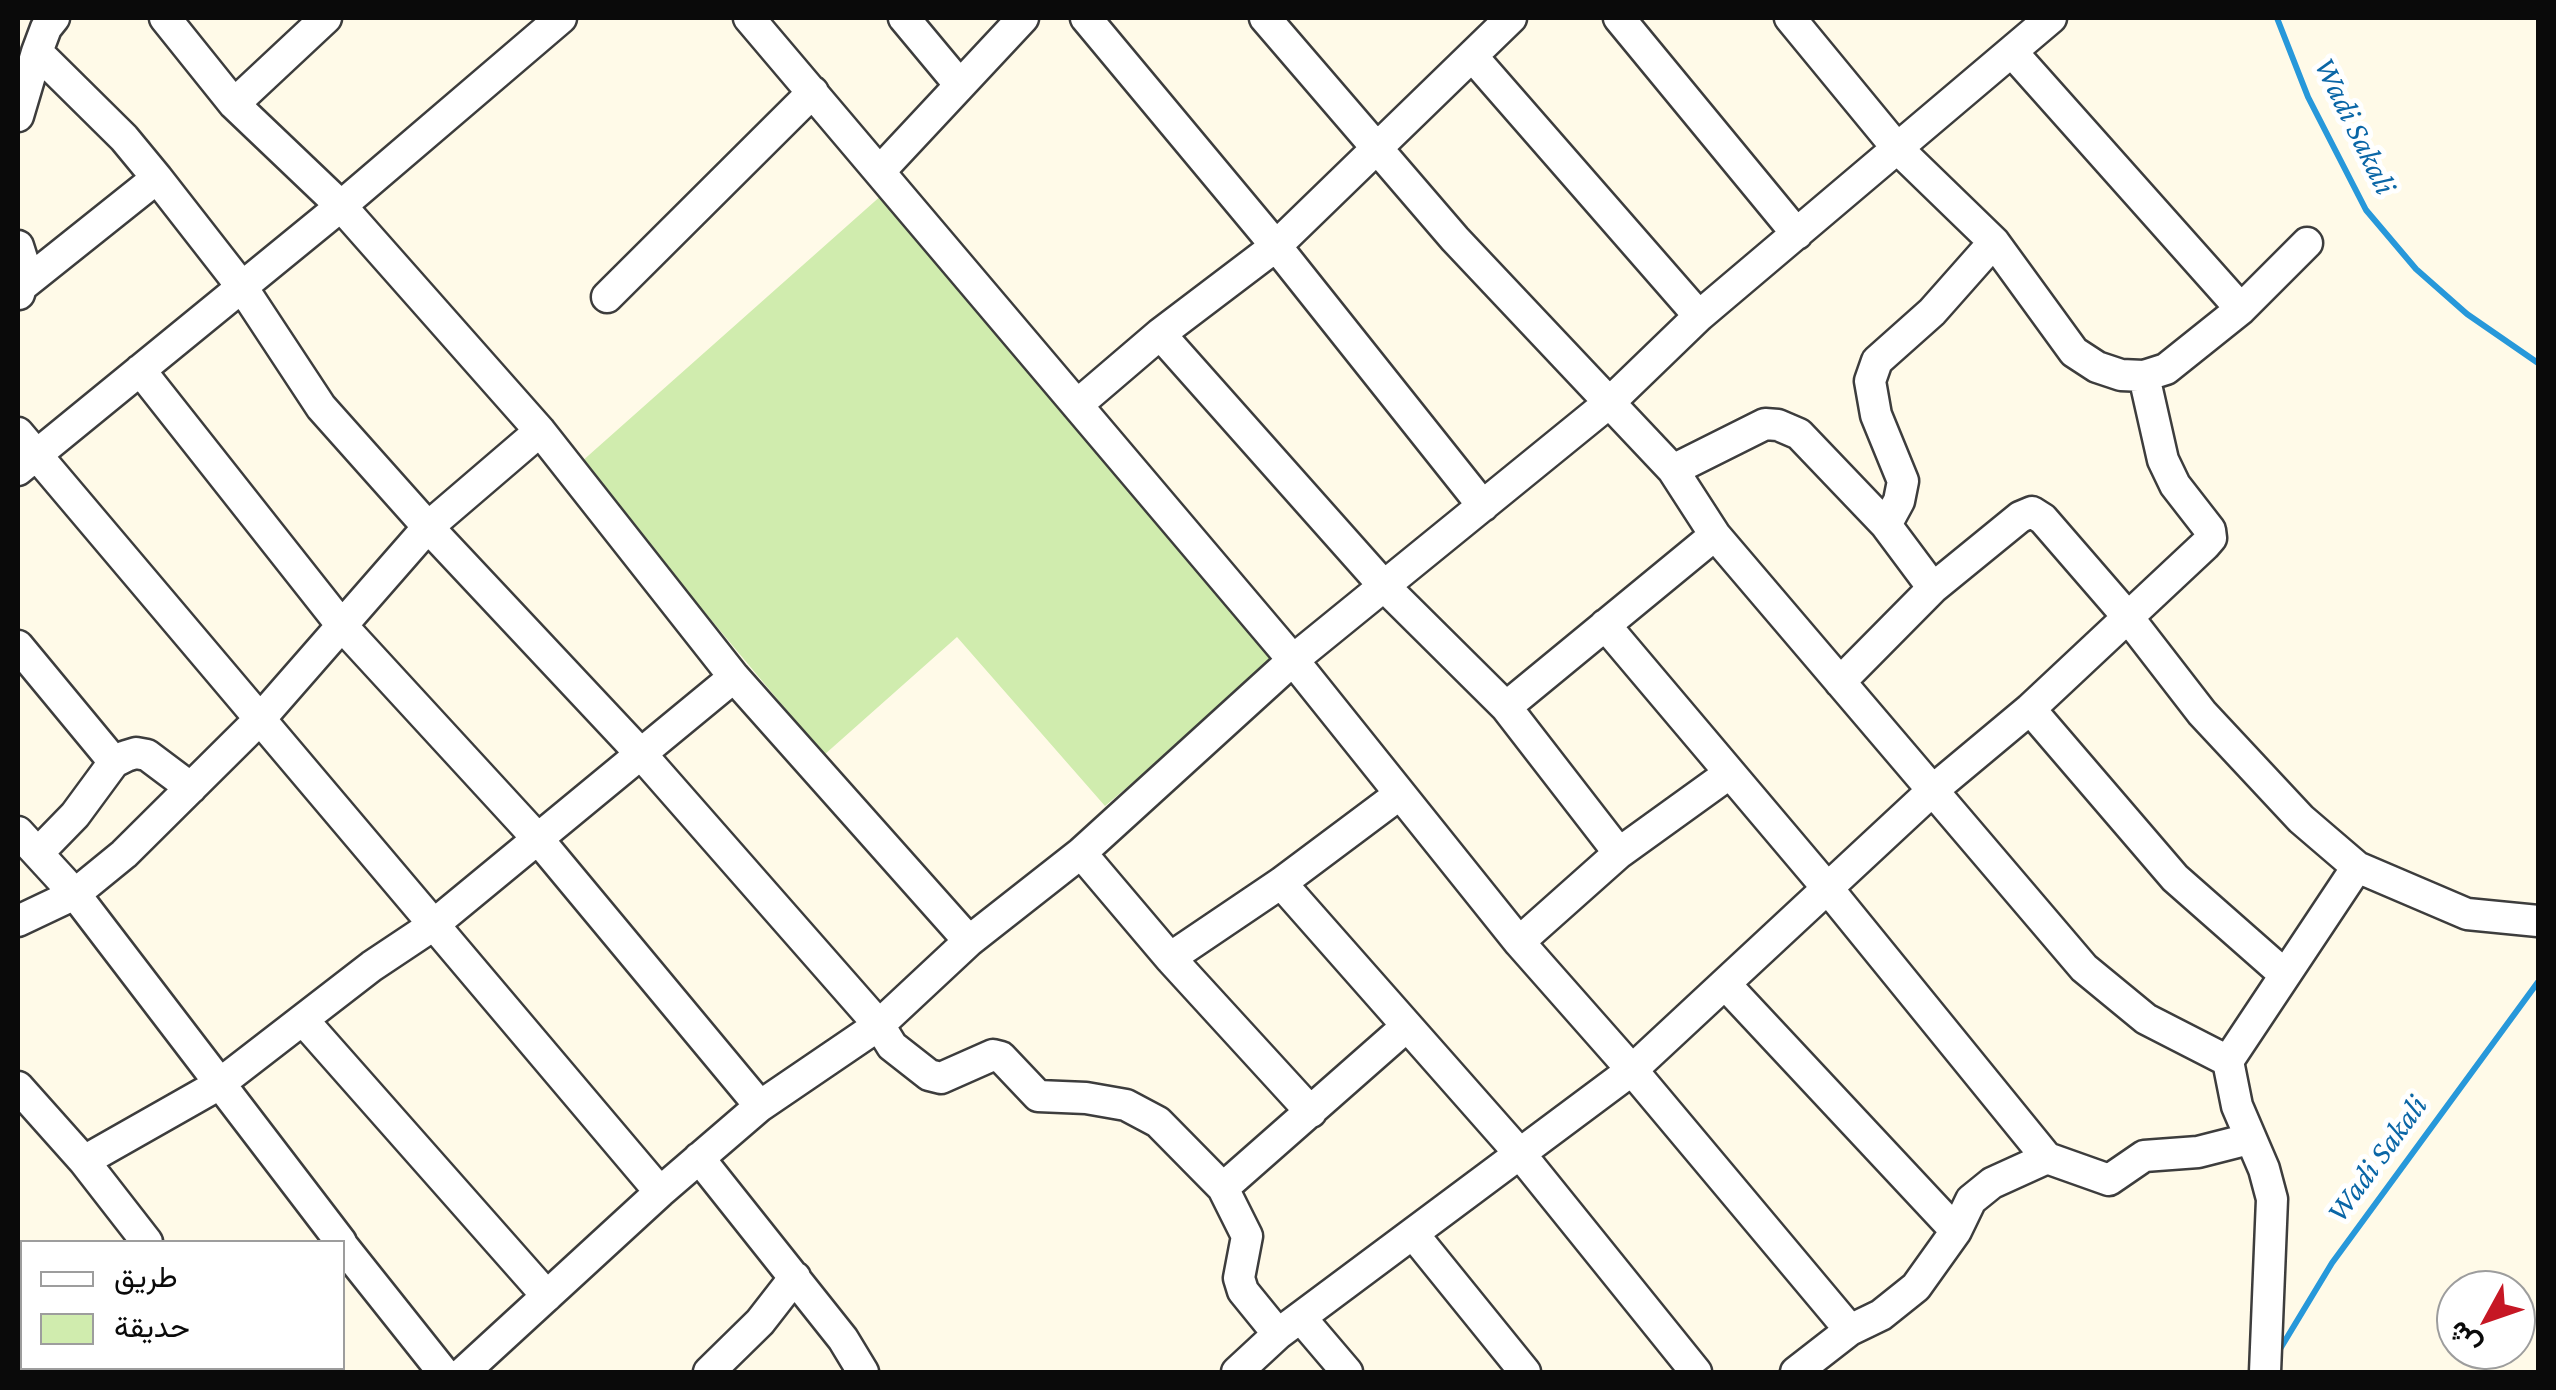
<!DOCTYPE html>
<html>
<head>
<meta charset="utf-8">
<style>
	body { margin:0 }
	#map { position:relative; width:2556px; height:1390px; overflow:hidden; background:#fffae8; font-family:"Crimson Pro",Vazirmatn,serif }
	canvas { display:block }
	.frame { position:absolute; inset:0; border:20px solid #0a0a0a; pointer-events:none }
	.legend { position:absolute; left:20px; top:1240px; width:325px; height:130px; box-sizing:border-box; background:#fff; border:2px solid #9d9d9d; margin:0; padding:12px 18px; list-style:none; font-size:30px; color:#0a0a0a }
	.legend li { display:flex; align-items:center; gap:20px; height:50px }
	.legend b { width:50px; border:2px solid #9d9d9d }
	.north { position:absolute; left:2436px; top:1270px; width:100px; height:100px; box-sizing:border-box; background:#fff; border:2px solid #9d9d9d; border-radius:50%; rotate:230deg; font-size:28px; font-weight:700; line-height:40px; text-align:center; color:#0a0a0a }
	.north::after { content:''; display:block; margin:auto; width:35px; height:45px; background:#c61724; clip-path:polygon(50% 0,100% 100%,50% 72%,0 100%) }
</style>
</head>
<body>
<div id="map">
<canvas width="2556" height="1390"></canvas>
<div class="frame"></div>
<ul class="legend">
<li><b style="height:12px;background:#fff"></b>طريق</li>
<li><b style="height:28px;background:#d0ecae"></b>حديقة</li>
</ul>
<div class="north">ش</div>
</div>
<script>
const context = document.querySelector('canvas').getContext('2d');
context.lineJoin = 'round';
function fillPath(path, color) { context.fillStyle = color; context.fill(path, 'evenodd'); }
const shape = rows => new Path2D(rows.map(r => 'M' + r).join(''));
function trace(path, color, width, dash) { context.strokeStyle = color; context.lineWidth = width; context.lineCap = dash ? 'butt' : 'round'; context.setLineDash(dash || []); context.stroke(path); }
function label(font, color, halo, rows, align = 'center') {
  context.font = font + ' "Crimson Pro",serif'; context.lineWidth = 10; context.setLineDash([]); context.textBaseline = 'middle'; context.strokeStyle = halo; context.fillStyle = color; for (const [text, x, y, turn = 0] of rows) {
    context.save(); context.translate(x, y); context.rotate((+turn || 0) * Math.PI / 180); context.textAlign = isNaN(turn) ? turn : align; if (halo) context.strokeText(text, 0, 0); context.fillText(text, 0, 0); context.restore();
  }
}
fillPath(shape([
	[883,194,1279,659,1105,806,957,637,824,755,580,463]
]), '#d0ecae');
trace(shape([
	[2277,18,2308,97,2366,210,2416,269,2467,314,2538,363],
	[2277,1354,2332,1263,2538,982]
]), '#2798da', 6);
const minor = shape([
	[165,18,234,104,341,206,540,431,734,677,969,941],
	[749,18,1293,660,1519,942,1632,1070,1850,1330],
	[904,18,959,84],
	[1086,18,1276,246,1483,506],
	[1265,18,1455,239,1673,470,1715,535,2084,968,2146,1019,2228,1061],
	[1619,18,1797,234],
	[1790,18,1897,148,1994,242,2074,352,2097,367,2121,375,2144,376,2166,369,2241,309,2307,243],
	[37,52,124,138,157,178,242,287,321,407,428,527,641,754,879,1025,892,1046,929,1075,941,1078,993,1055,1001,1057,1038,1096,1086,1098,1126,1105,1158,1122,1223,1188,1247,1236,1239,1278,1243,1291,1278,1334],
	[2012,52,2241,309],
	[1472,56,1699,316],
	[234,104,326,18],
	[18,116,37,52,46,28,54,18],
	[880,171,1023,18],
	[18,246,26,271,19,294],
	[23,285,157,178],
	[607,297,813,92],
	[1160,334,1384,586,1506,707,1619,853],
	[140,370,343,627,538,839,760,1106],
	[1077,405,1160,334,1276,246,1511,18],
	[18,433,660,1192],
	[18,470,341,206,561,18],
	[1673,470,1765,424,1778,425,1799,434,1886,525,1933,588],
	[1886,525,1899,501,1903,481,1876,415,1870,381,1877,361,1932,312,1994,242],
	[1605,625,1829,890,2047,1158,2109,1180,2144,1156,2198,1152,2249,1139],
	[18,646,114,762],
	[1840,682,1933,588,2020,517,2032,512,2043,519,2127,616,2202,713,2301,819,2357,867,2467,914,2538,921],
	[1506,707,1715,535],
	[2030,709,2175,878,2284,974],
	[18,832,75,894,341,1242],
	[38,853,75,815,114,762,126,756,136,753,147,755,191,788],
	[1081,853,1170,958,1311,1112],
	[1281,883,1521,1155,1696,1372],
	[18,921,75,894,124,854,261,718,428,527,540,431],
	[1519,942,1619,853,1730,773],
	[1170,958,1281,883,1400,794],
	[1726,985,1956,1231],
	[303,1020,547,1296],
	[18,1087,84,1161,147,1242],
	[699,1158,843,1339,863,1372],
	[84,1161,218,1085,372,966,432,926,734,677],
	[1223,1188,1407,1026],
	[1414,1235,1525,1372],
	[342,1245,443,1372],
	[18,1317,22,1322],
	[1301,1318,1347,1372],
	[62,1368,66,1372],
	[244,1368,248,1372],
	[18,1372,23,1368],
	[464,1372,660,1192,760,1106,879,1025,969,941,1081,853,1293,660,1610,402,1699,316,2051,18],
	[709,1372,760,1322,795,1277],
	[1237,1372,1278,1334,1632,1070,1933,790,2030,709,2205,545,2211,538,2210,530,2175,485,2163,460,2144,376],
	[1796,1372,1850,1330,1881,1315,1916,1287,1956,1231,1971,1200,1992,1183,2047,1158],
	[2265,1372,2272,1199,2264,1169,2237,1106,2228,1061,2357,867]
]);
trace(minor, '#3d3d3d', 35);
trace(minor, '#fff', 30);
label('italic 32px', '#0a66a6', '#fff', [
	["Wadi Sakali",2355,126,64],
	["Wadi Sakali",2377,1159,-54]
]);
</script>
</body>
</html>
